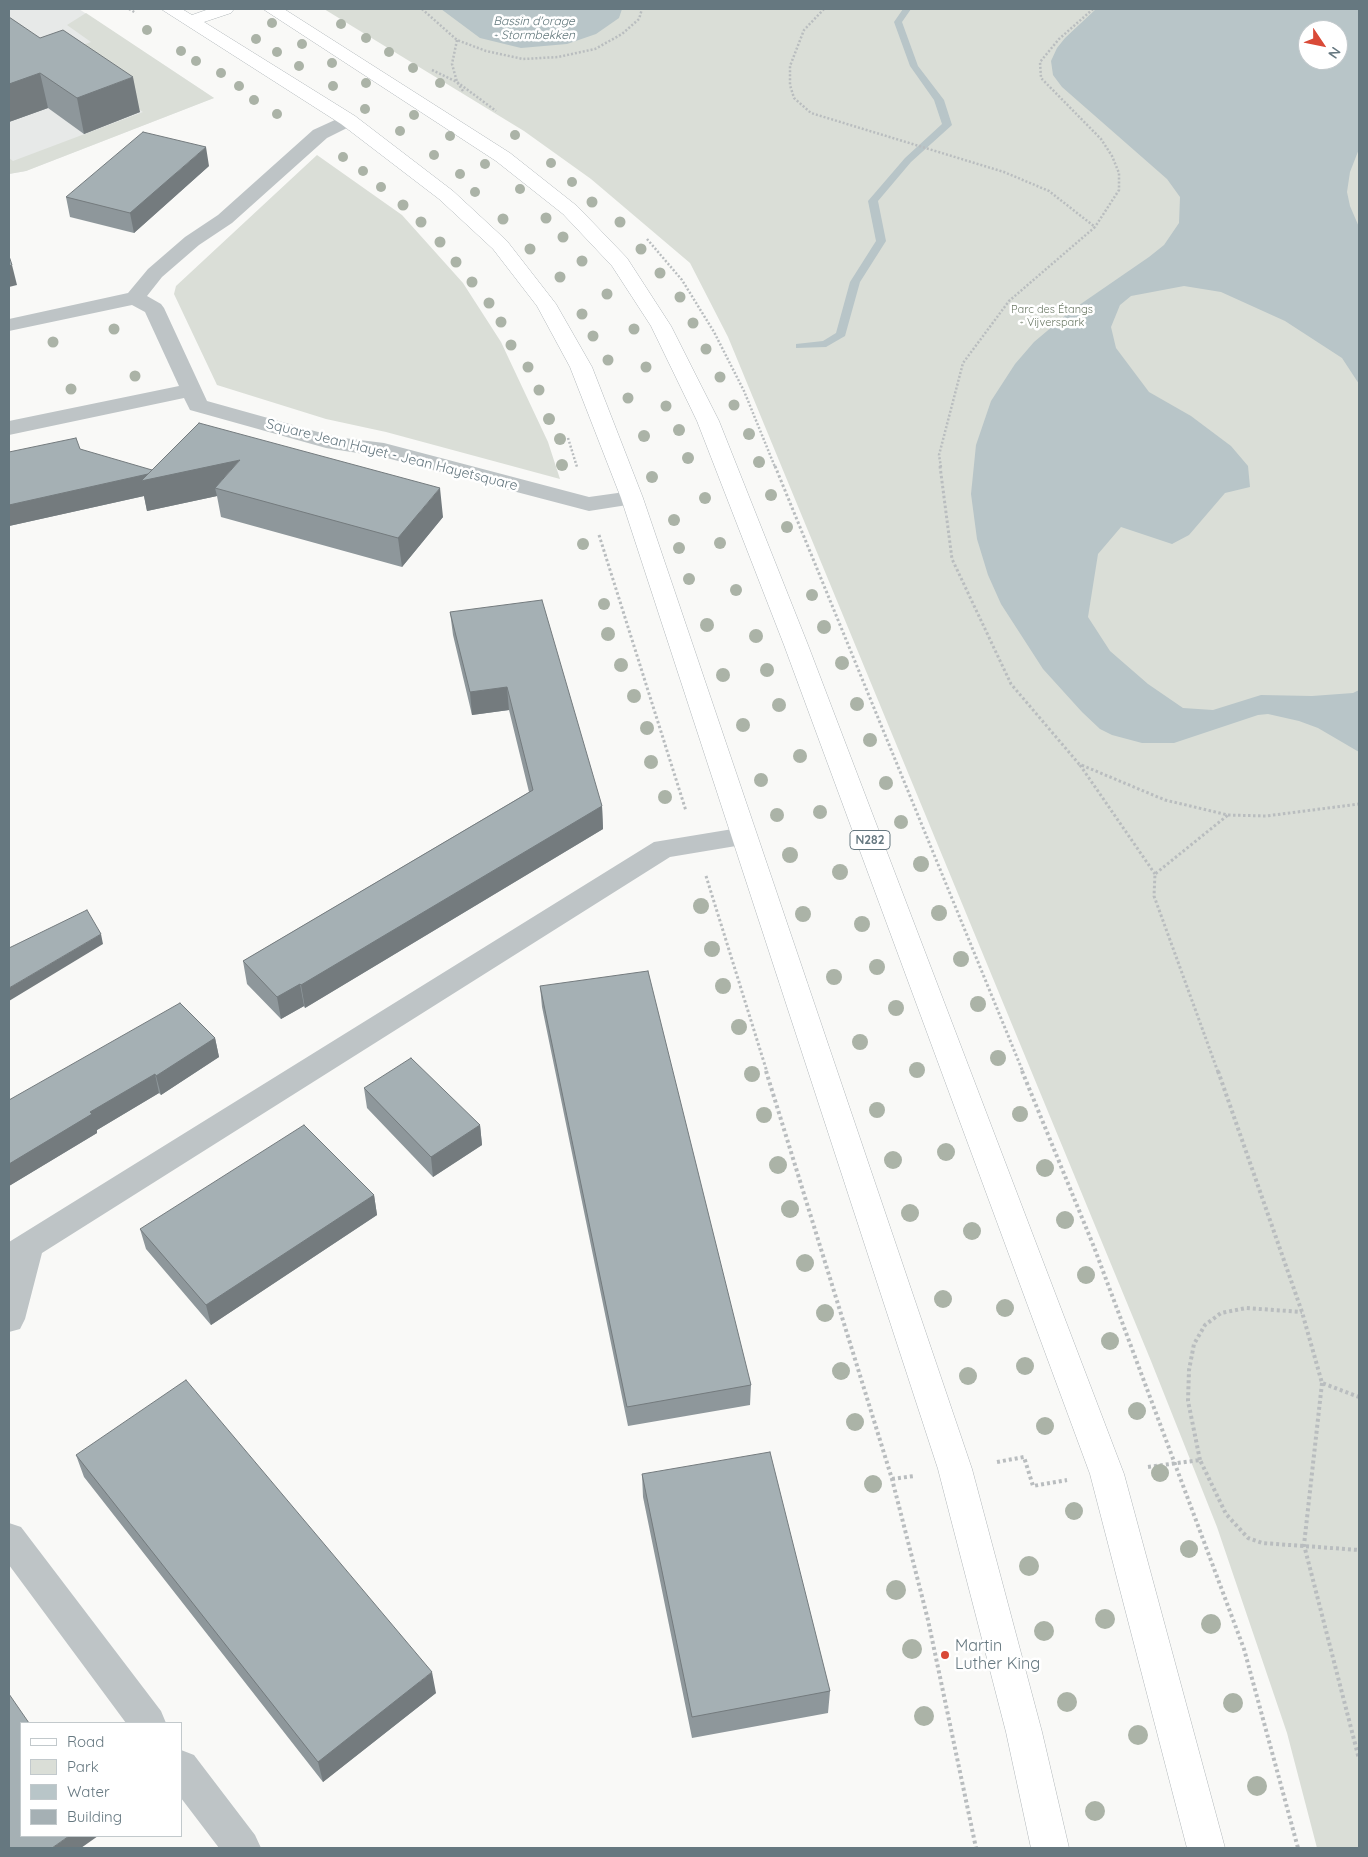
<!DOCTYPE html>
<html>
<head>
<meta charset="utf-8">
<style>
	body { margin:0 }
	#map { position:relative; width:1368px; height:1857px; overflow:hidden; background:#f9f9f7; font-family:Quicksand,sans-serif }
	canvas { display:block }
	.frame { position:absolute; inset:0; border:10px solid #667880; pointer-events:none }
	.legend { position:absolute; left:20px; top:1722px; width:162px; height:115px; box-sizing:border-box; background:#fff; border:1px solid #c2c9cc; margin:0; padding:6px 9px; list-style:none; font-size:15px; color:#667880 }
	.legend li { display:flex; align-items:center; gap:10px; height:25px }
	.legend b { width:25px; border:1px solid #c2c9cc }
	.north { position:absolute; left:1298px; top:20px; width:50px; height:50px; box-sizing:border-box; background:#fff; border:1px solid #c2c9cc; border-radius:50%; rotate:124deg; font-size:14px; font-weight:700; line-height:20px; text-align:center; color:#667880 }
	.north::after { content:''; display:block; margin:auto; width:18px; height:22px; background:#d94a38; clip-path:polygon(50% 0,100% 100%,50% 72%,0 100%) }
</style>
</head>
<body>
<div id="map">
<canvas width="1368" height="1857"></canvas>
<div class="frame"></div>
<ul class="legend">
<li><b style="height:6px;background:#fff"></b>Road</li>
<li><b style="height:14px;background:#daded7"></b>Park</li>
<li><b style="height:14px;background:#b8c5c8"></b>Water</li>
<li><b style="height:14px;background:#a5b0b4"></b>Building</li>
</ul>
<div class="north">N</div>
</div>
<script>
const context = document.querySelector('canvas').getContext('2d');
context.lineJoin = 'round';
function fillPath(path, color) { context.fillStyle = color; context.fill(path, 'evenodd'); }
const shape = rows => new Path2D(rows.map(r => 'M' + r).join(''));
function trace(path, color, width, dash) { context.strokeStyle = color; context.lineWidth = width; context.lineCap = dash ? 'butt' : 'round'; context.setLineDash(dash || []); context.stroke(path); }
function label(font, color, halo, rows, align = 'center') {
  context.font = font + ' Quicksand,sans-serif'; context.lineWidth = 5; context.setLineDash([]); context.textBaseline = 'middle'; context.strokeStyle = halo; context.fillStyle = color; for (const [text, x, y, turn = 0] of rows) {
    context.save(); context.translate(x, y); context.rotate((+turn || 0) * Math.PI / 180); context.textAlign = isNaN(turn) ? turn : align; if (halo) context.strokeText(text, 0, 0); context.fillText(text, 0, 0); context.restore();
  }
}
fillPath(shape([
	[9,9,79,9,214,98,26,171,9,174]
]), '#e7e9e8');
fillPath(shape([
	[324,9,1359,9,1359,1848,1317,1848,1287,1733,1217,1527,1151,1361,728,337,690,263,591,179,524,131],
	[1308,30,1338,30,1338,60,1308,60],
	[86,13,214,98,26,171,9,174,9,158,13,161,143,112,58,54,91,42,67,25],
	[317,155,402,215,463,283,501,342,548,442,560,479,386,432,326,419,217,385,174,294,176,286]
]), '#daded7');
fillPath(shape([
	[441,9,622,9,619,18,596,34,567,44,521,48,480,38],
	[1096,9,1359,9,1359,149,1350,172,1347,192,1350,206,1359,227,1359,384,1342,358,1285,321,1221,292,1184,286,1131,296,1120,305,1111,327,1116,348,1149,392,1191,416,1231,446,1248,466,1250,487,1225,493,1189,535,1172,544,1121,527,1098,554,1088,617,1110,651,1148,684,1183,708,1213,710,1261,695,1312,696,1353,693,1359,690,1359,752,1318,728,1299,721,1268,714,1258,715,1174,743,1142,743,1112,735,1100,729,1082,712,1043,669,1001,604,988,575,977,539,971,494,976,445,991,401,1015,364,1034,342,1072,310,1149,257,1164,245,1179,223,1180,197,1167,179,1062,87,1053,75,1051,61,1057,48,1065,38],
	[1308,30,1338,30,1338,60,1308,60]
]), '#b8c5c8');
fillPath(shape([
	[903,9,911,9,902,22,918,66,944,100,952,125,911,162,878,201,886,241,860,282,845,336,826,347,796,348,796,344,823,341,836,333,850,282,876,241,868,201,905,158,942,124,934,100,910,66,894,22,903,9]
]), '#b8c5c8');
const major = shape([
	[161,9,182,9,192,15,209,9,234,9,231,13,204,22,355,116,453,191,507,241,556,304,592,367,643,498,972,1469,1042,1732,1069,1848,1031,1848,1006,1732,938,1469,621,498,570,367,537,306,493,249,439,199,341,124,161,9],
	[263,9,284,9,510,153,577,206,627,258,671,326,719,421,808,645,1124,1474,1225,1848,1187,1848,1090,1474,784,645,697,421,651,326,612,266,563,214,496,161,263,9]
]);
trace(major, '#b2b8bb', 1);
trace(shape([
	[129,9,136,13],
	[422,9,457,40,486,51,523,59,558,57,595,49,622,34,639,19,642,9],
	[824,9,804,30,790,66,790,85,794,98,811,113,1004,172,1049,191,1095,227,1009,301,963,363,939,455,941,467],
	[1093,9,1059,39,1040,62,1041,78,1101,139,1112,156,1119,173,1119,190,1095,227],
	[457,40,452,64,457,82,463,91],
	[432,70,457,82,496,111],
	[647,239,682,280,714,332,744,391,775,467],
	[568,438,577,467]
]), '#b9bdbf', 2.5, [2, 2]);
trace(shape([
	[775,466,1023,1072],
	[940,466,952,559,1011,684,1079,764,1165,800,1228,815,1266,816,1359,804],
	[599,535,686,811],
	[1080,765,1155,874],
	[706,876,767,1072],
	[1218,1072,1154,896,1155,874,1228,815]
]), '#b9bdbf', 3, [2.5, 2.5]);
trace(shape([
	[766,1071,892,1479,928,1620,976,1848],
	[1022,1071,1094,1247,1244,1649,1298,1848],
	[1218,1071,1302,1312,1322,1383,1359,1397],
	[1322,1383,1304,1545,1359,1759],
	[1200,1460,1188,1401,1189,1370,1194,1344,1205,1325,1221,1313,1246,1308,1302,1312],
	[997,1462,1024,1457,1033,1486,1067,1480],
	[1148,1467,1200,1460,1226,1514,1248,1538,1262,1543,1359,1550],
	[892,1479,914,1476]
]), '#b9bdbf', 4, [3, 3]);
fillPath(shape([
	[348,114,355,116,357,120,355,124,327,138,232,223,199,245,162,277,147,296,161,304,164,308,207,401,336,437,384,443,589,497,632,491,640,493,643,498,640,503,589,511,383,457,326,448,190,410,184,398,9,435,9,421,179,386,145,312,132,305,9,331,9,319,128,293,148,269,185,237,218,215,313,130,348,114],
	[745,827,754,829,758,836,754,843,670,857,42,1253,25,1319,20,1329,9,1332,9,1242,654,842,745,827],
	[9,1523,21,1527,161,1711,166,1723,126,1723,9,1565,9,1523],
	[181,1750,194,1755,255,1835,261,1848,219,1848,181,1798,181,1750]
]), '#bec4c6');
fillPath(major, '#fff');
context.fillStyle = '#abb3a7';
for (const [x, y, r] of [
	[272,23,5],
	[341,24,5],
	[147,30,5],
	[366,38,5],
	[256,39,5],
	[302,44,5],
	[181,51,5],
	[277,52,5],
	[389,52,5],
	[196,61,5],
	[332,63,5],
	[299,66,5],
	[413,68,5],
	[221,73,5],
	[366,83,5],
	[440,83,5],
	[239,86,5],
	[333,86,5],
	[254,100,5],
	[365,109,5],
	[277,114,5],
	[414,115,5],
	[400,131,5],
	[515,135,5],
	[450,136,5],
	[434,155,5],
	[343,157,5],
	[551,163,5],
	[485,164,5],
	[363,171,5],
	[460,174,5],
	[572,182,5],
	[381,187,5],
	[520,189,5],
	[475,192,5],
	[592,202,5.5],
	[403,205,5.5],
	[546,218,5.5],
	[503,219,5.5],
	[421,222,5.5],
	[620,222,5.5],
	[563,237,5.5],
	[440,242,5.5],
	[530,249,5.5],
	[641,249,5.5],
	[582,261,5.5],
	[456,262,5.5],
	[660,273,5.5],
	[560,277,5.5],
	[472,282,5.5],
	[607,294,5.5],
	[680,297,5.5],
	[489,303,5.5],
	[582,314,5.5],
	[501,322,5.5],
	[693,323,5.5],
	[114,329,5.5],
	[634,329,5.5],
	[593,336,5.5],
	[53,342,5.5],
	[511,345,5.5],
	[706,349,5.5],
	[608,360,5.5],
	[528,367,5.5],
	[646,367,5.5],
	[135,376,5.5],
	[720,377,5.5],
	[71,389,5.5],
	[539,390,5.5],
	[628,398,5.5],
	[734,405,5.5],
	[666,406,5.5],
	[549,419,6],
	[679,430,6],
	[749,434,6],
	[644,436,6],
	[560,439,6],
	[688,458,6],
	[759,462,6],
	[562,465,6],
	[652,477,6],
	[771,495,6],
	[705,498,6],
	[674,520,6],
	[787,527,6],
	[720,543,6],
	[583,544,6],
	[679,548,6],
	[689,579,6],
	[736,590,6],
	[812,595,6],
	[604,604,6],
	[707,625,7],
	[824,627,7],
	[608,634,7],
	[756,636,7],
	[842,663,7],
	[621,665,7],
	[767,670,7],
	[723,675,7],
	[634,696,7],
	[857,704,7],
	[779,705,7],
	[743,725,7],
	[647,728,7],
	[870,740,7],
	[800,756,7],
	[651,762,7],
	[761,780,7],
	[886,783,7],
	[665,797,7],
	[820,812,7],
	[777,815,7],
	[901,822,7],
	[790,855,8],
	[921,864,8],
	[840,872,8],
	[701,906,8],
	[939,913,8],
	[803,914,8],
	[862,924,8],
	[712,949,8],
	[961,959,8],
	[877,967,8],
	[834,977,8],
	[723,986,8],
	[978,1004,8],
	[896,1008,8],
	[739,1027,8],
	[860,1042,8],
	[998,1058,8],
	[917,1070,8],
	[752,1074,8],
	[877,1110,8],
	[1020,1114,8],
	[764,1115,8],
	[946,1152,9],
	[893,1160,9],
	[778,1165,9],
	[1045,1168,9],
	[790,1209,9],
	[910,1213,9],
	[1065,1220,9],
	[972,1231,9],
	[805,1263,9],
	[1086,1275,9],
	[943,1299,9],
	[1005,1308,9],
	[825,1313,9],
	[1110,1341,9],
	[1025,1366,9],
	[841,1371,9],
	[968,1376,9],
	[1137,1411,9],
	[855,1422,9],
	[1045,1426,9],
	[1160,1473,9],
	[873,1484,9],
	[1074,1511,9],
	[1189,1549,9],
	[1029,1566,10],
	[896,1590,10],
	[1105,1619,10],
	[1211,1624,10],
	[1044,1631,10],
	[912,1649,10],
	[1067,1702,10],
	[1233,1703,10],
	[924,1716,10],
	[1138,1735,10],
	[1257,1786,10],
	[1095,1811,10]
]) { context.beginPath(); context.arc(x, y, r, 0, 2 * Math.PI); context.fill(); }
fillPath(shape([
	[9,17,140,112,84,134,48,108,9,122],
	[209,166,134,233,70,217,66,197],
	[9,452,152,470,443,517,402,567,221,517,217,496,147,511,144,496,9,526],
	[450,612,602,806,603,829,305,1008,304,1006,281,1019,247,984,243,961,529,792,509,710,472,715,453,635],
	[540,986,751,1385,750,1405,628,1426,542,1007],
	[215,1038,219,1057,161,1095,159,1093,97,1130,97,1133,9,1186,9,1100],
	[364,1088,480,1125,482,1145,433,1177,367,1108],
	[374,1195,377,1215,211,1325,146,1249,140,1229],
	[76,1455,436,1693,323,1782,84,1477],
	[642,1474,830,1691,828,1713,692,1738,643,1497]
]), '#8e979b');
fillPath(shape([
	[40,73,48,108,9,122,9,84],
	[133,77,140,112,84,134,77,98],
	[206,147,209,166,134,233,130,213],
	[12,265,17,285,9,287,9,266],
	[240,460,215,488,217,496,147,511,144,496,9,526,9,505,157,472],
	[440,488,443,517,402,567,398,538],
	[507,687,509,710,472,715,470,692],
	[602,806,603,829,305,1008,301,985],
	[101,934,103,944,9,1001,9,988],
	[300,984,304,1006,281,1019,277,997],
	[215,1038,219,1057,161,1095,156,1076],
	[155,1074,159,1093,97,1130,97,1133,9,1186,9,1164,90,1112],
	[480,1125,482,1145,433,1177,431,1157],
	[374,1195,377,1215,211,1325,206,1305],
	[432,1672,436,1693,323,1782,318,1762],
	[69,1836,98,1836,81,1848,52,1848]
]), '#747b7e');
const building = shape([
	[9,17,40,38,63,30,133,77,77,98,40,73,9,84,9,17],
	[143,132,206,147,130,213,66,197,143,132],
	[9,256,12,265,9,266,9,256],
	[199,423,440,488,398,538,215,488,240,460,141,481,199,423],
	[76,438,80,449,152,470,148,474,9,505,9,452,76,438],
	[542,600,602,806,301,985,300,984,277,997,243,961,533,790,507,687,470,692,450,612,542,600],
	[87,910,101,934,9,988,9,948,87,910],
	[648,971,751,1385,627,1407,540,986,648,971],
	[180,1003,215,1038,156,1076,155,1074,90,1112,92,1114,9,1164,9,1100,180,1003],
	[411,1058,480,1125,431,1157,364,1088,411,1058],
	[304,1125,374,1195,206,1305,140,1229,304,1125],
	[186,1380,432,1672,318,1762,76,1455,186,1380],
	[770,1452,830,1691,692,1717,642,1474,770,1452],
	[9,1694,29,1723,21,1723,21,1836,69,1836,52,1848,9,1848,9,1694]
]);
fillPath(building, '#a5b0b4');
trace(building, '#747b7e', 1);
for (const [x, y, r, color] of [
	[945,1655,5,"#d94a38"]
]) { const dot = new Path2D(); dot.arc(x, y, r, 0, 2 * Math.PI); context.fillStyle = color; context.fill(dot); trace(dot, '#fff', 2); }
label('11px', '#6b7965', '#fff', [
	["Parc des Étangs",1052,310],
	["- Vijverspark",1052,323]
]);
label('italic 12px', '#60767a', '#fff', [
	["Bassin d'orage",534,21],
	["- Stormbekken",534,35]
]);
for (const [x, y, w] of [
	[870,840,40]
]) { const box = new Path2D(); box.roundRect(x - w / 2, y - 9.5, w, 19, 4); context.fillStyle = '#fff'; context.fill(box); trace(box, '#667880', 1); }
label('bold 12px', '#667880', null, [
	["N282",870,840]
]);
label('14px', '#667880', '#fff', [
	["Square Jean Hayet - Jean Hayetsquare",392,455,14]
]);
label('16px', '#667880', '#fff', [
	["Martin",955,1646],
	["Luther King",955,1664]
], 'left');
</script>
</body>
</html>
